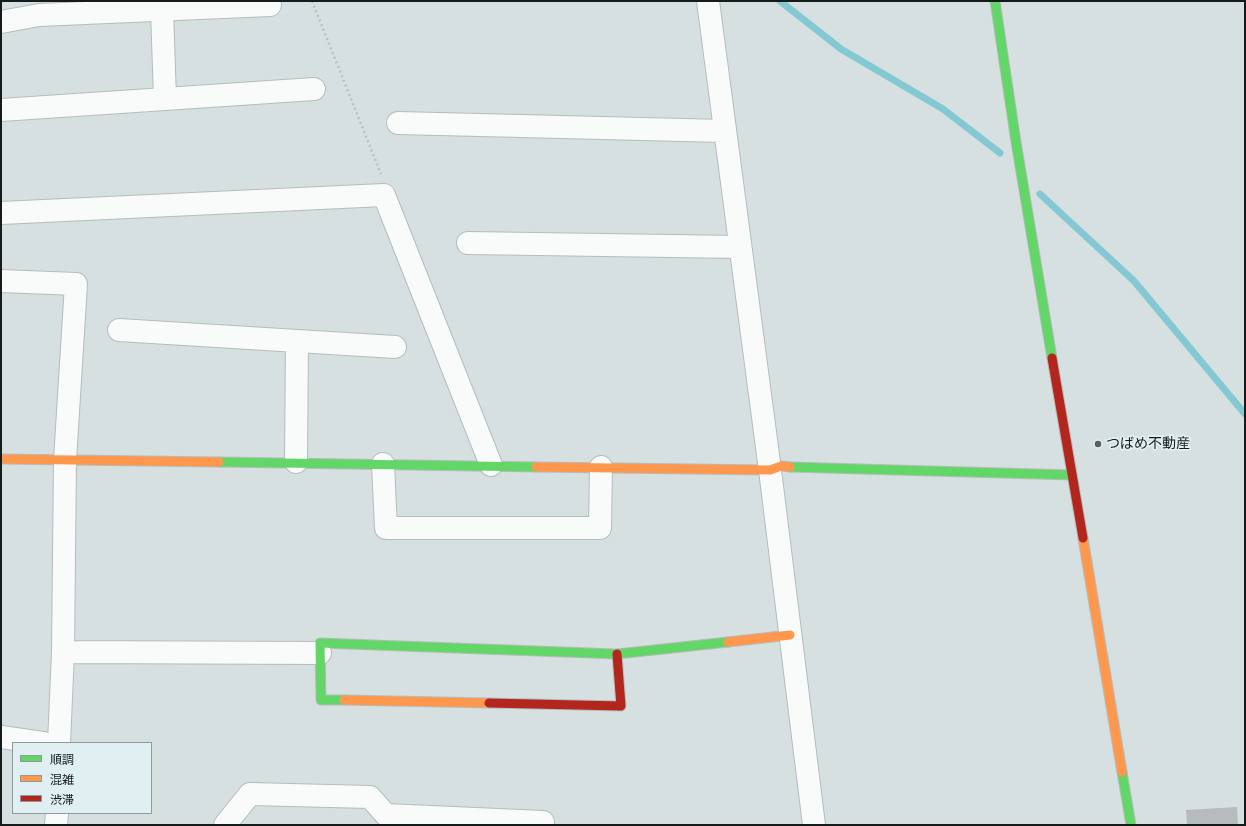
<!DOCTYPE html>
<html>
<head>
<meta charset="utf-8">
<style>
	body { margin:0 }
	#map { position:relative; width:1246px; height:826px; overflow:hidden; background:#d7e0e1; font-family:Quicksand,"Noto Sans JP",sans-serif }
	canvas { display:block }
	.frame { position:absolute; inset:0; border:2px solid #151a1b; pointer-events:none }
	.legend { position:absolute; left:12px; top:742px; width:140px; height:72px; box-sizing:border-box; background:#e0f0f2; border:1px solid #8f9a9c; margin:0; padding:5px 7px; list-style:none; font-size:12px; color:#151a1b }
	.legend li { display:flex; align-items:center; gap:8px; height:20px }
	.legend b { width:20px; border:1px solid #8f9a9c }
</style>
</head>
<body>
<div id="map">
<canvas width="1246" height="826"></canvas>
<div class="frame"></div>
<ul class="legend">
<li><b style="height:5px;background:#63d668"></b>順調</li>
<li><b style="height:5px;background:#ff974d"></b>混雑</li>
<li><b style="height:5px;background:#b3261e"></b>渋滞</li>
</ul>
</div>
<script>
const context = document.querySelector('canvas').getContext('2d');
context.lineJoin = 'round';
const shape = rows => new Path2D(rows.map(r => 'M' + r).join(''));
function trace(path, color, width, dash) { context.strokeStyle = color; context.lineWidth = width; context.lineCap = dash ? 'butt' : 'round'; context.setLineDash(dash || []); context.stroke(path); }
function fillPath(path, color) { context.fillStyle = color; context.fill(path, 'evenodd'); }
function label(font, color, halo, rows, align = 'center') {
  context.font = font + ' Quicksand,"Noto Sans JP",sans-serif'; context.lineWidth = 3.5; context.setLineDash([]); context.textBaseline = 'middle'; context.strokeStyle = halo; context.fillStyle = color; for (const [text, x, y, turn = 0] of rows) {
    context.save(); context.translate(x, y); context.rotate((+turn || 0) * Math.PI / 180); context.textAlign = isNaN(turn) ? turn : align; if (halo) context.strokeText(text, 0, 0); context.fillText(text, 0, 0); context.restore();
  }
}
trace(shape([
	[780,1,841,49,943,109,1000,153],
	[1040,194,1134,281,1245,414]
]), '#83c8d2', 7);
fillPath(shape([
	[1237,807,1238,825,1187,825,1186,810]
]), '#b6bcbd');
const street = shape([
	[708,1,770,470,814,825],
	[162,10,165,99],
	[1,22,39,15,270,5],
	[1,110,314,89],
	[398,123,724,131],
	[1,213,384,195,491,465],
	[468,243,739,247],
	[1,281,76,284,65,460,63,652,59,743],
	[119,330,395,347],
	[296,462,297,341],
	[383,464,386,528,600,528,601,467],
	[63,652,320,653],
	[1,737,43,743],
	[56,825,57,813],
	[225,825,250,794,370,797,386,815,543,822]
]);
const fast = shape([
	[995,1,1016,142,1052,358],
	[219,462,536,467],
	[790,467,1072,475],
	[344,700,321,700,320,643,617,654,728,642],
	[1122,772,1131,825]
]);
const slow = shape([
	[1,459,219,462],
	[536,467,770,470,781,466,790,467],
	[1083,538,1122,772],
	[728,642,790,635],
	[344,700,489,703]
]);
const jam = shape([
	[1052,358,1083,538],
	[489,703,621,706,617,654]
]);
trace(street, '#b5bcbc', 24);
trace(fast, '#b5bcbc', 11);
trace(slow, '#b5bcbc', 11);
trace(jam, '#b5bcbc', 11);
trace(shape([
	[312,1,381,174]
]), '#bcbebf', 2.5, [2, 3]);
trace(street, '#f9fafa', 22);
trace(fast, '#63d668', 9);
trace(slow, '#ff974d', 9);
trace(jam, '#b3261e', 9);
for (const [x, y, r, color] of [
	[1098,444,4,"#595f60"]
]) { const dot = new Path2D(); dot.arc(x, y, r, 0, 2 * Math.PI); context.fillStyle = color; context.fill(dot); trace(dot, '#e0f0f2', 1.5); }
label('14px', '#151a1b', '#e0f0f2', [
	["つばめ不動産",1106,444]
], 'left');
</script>
</body>
</html>
